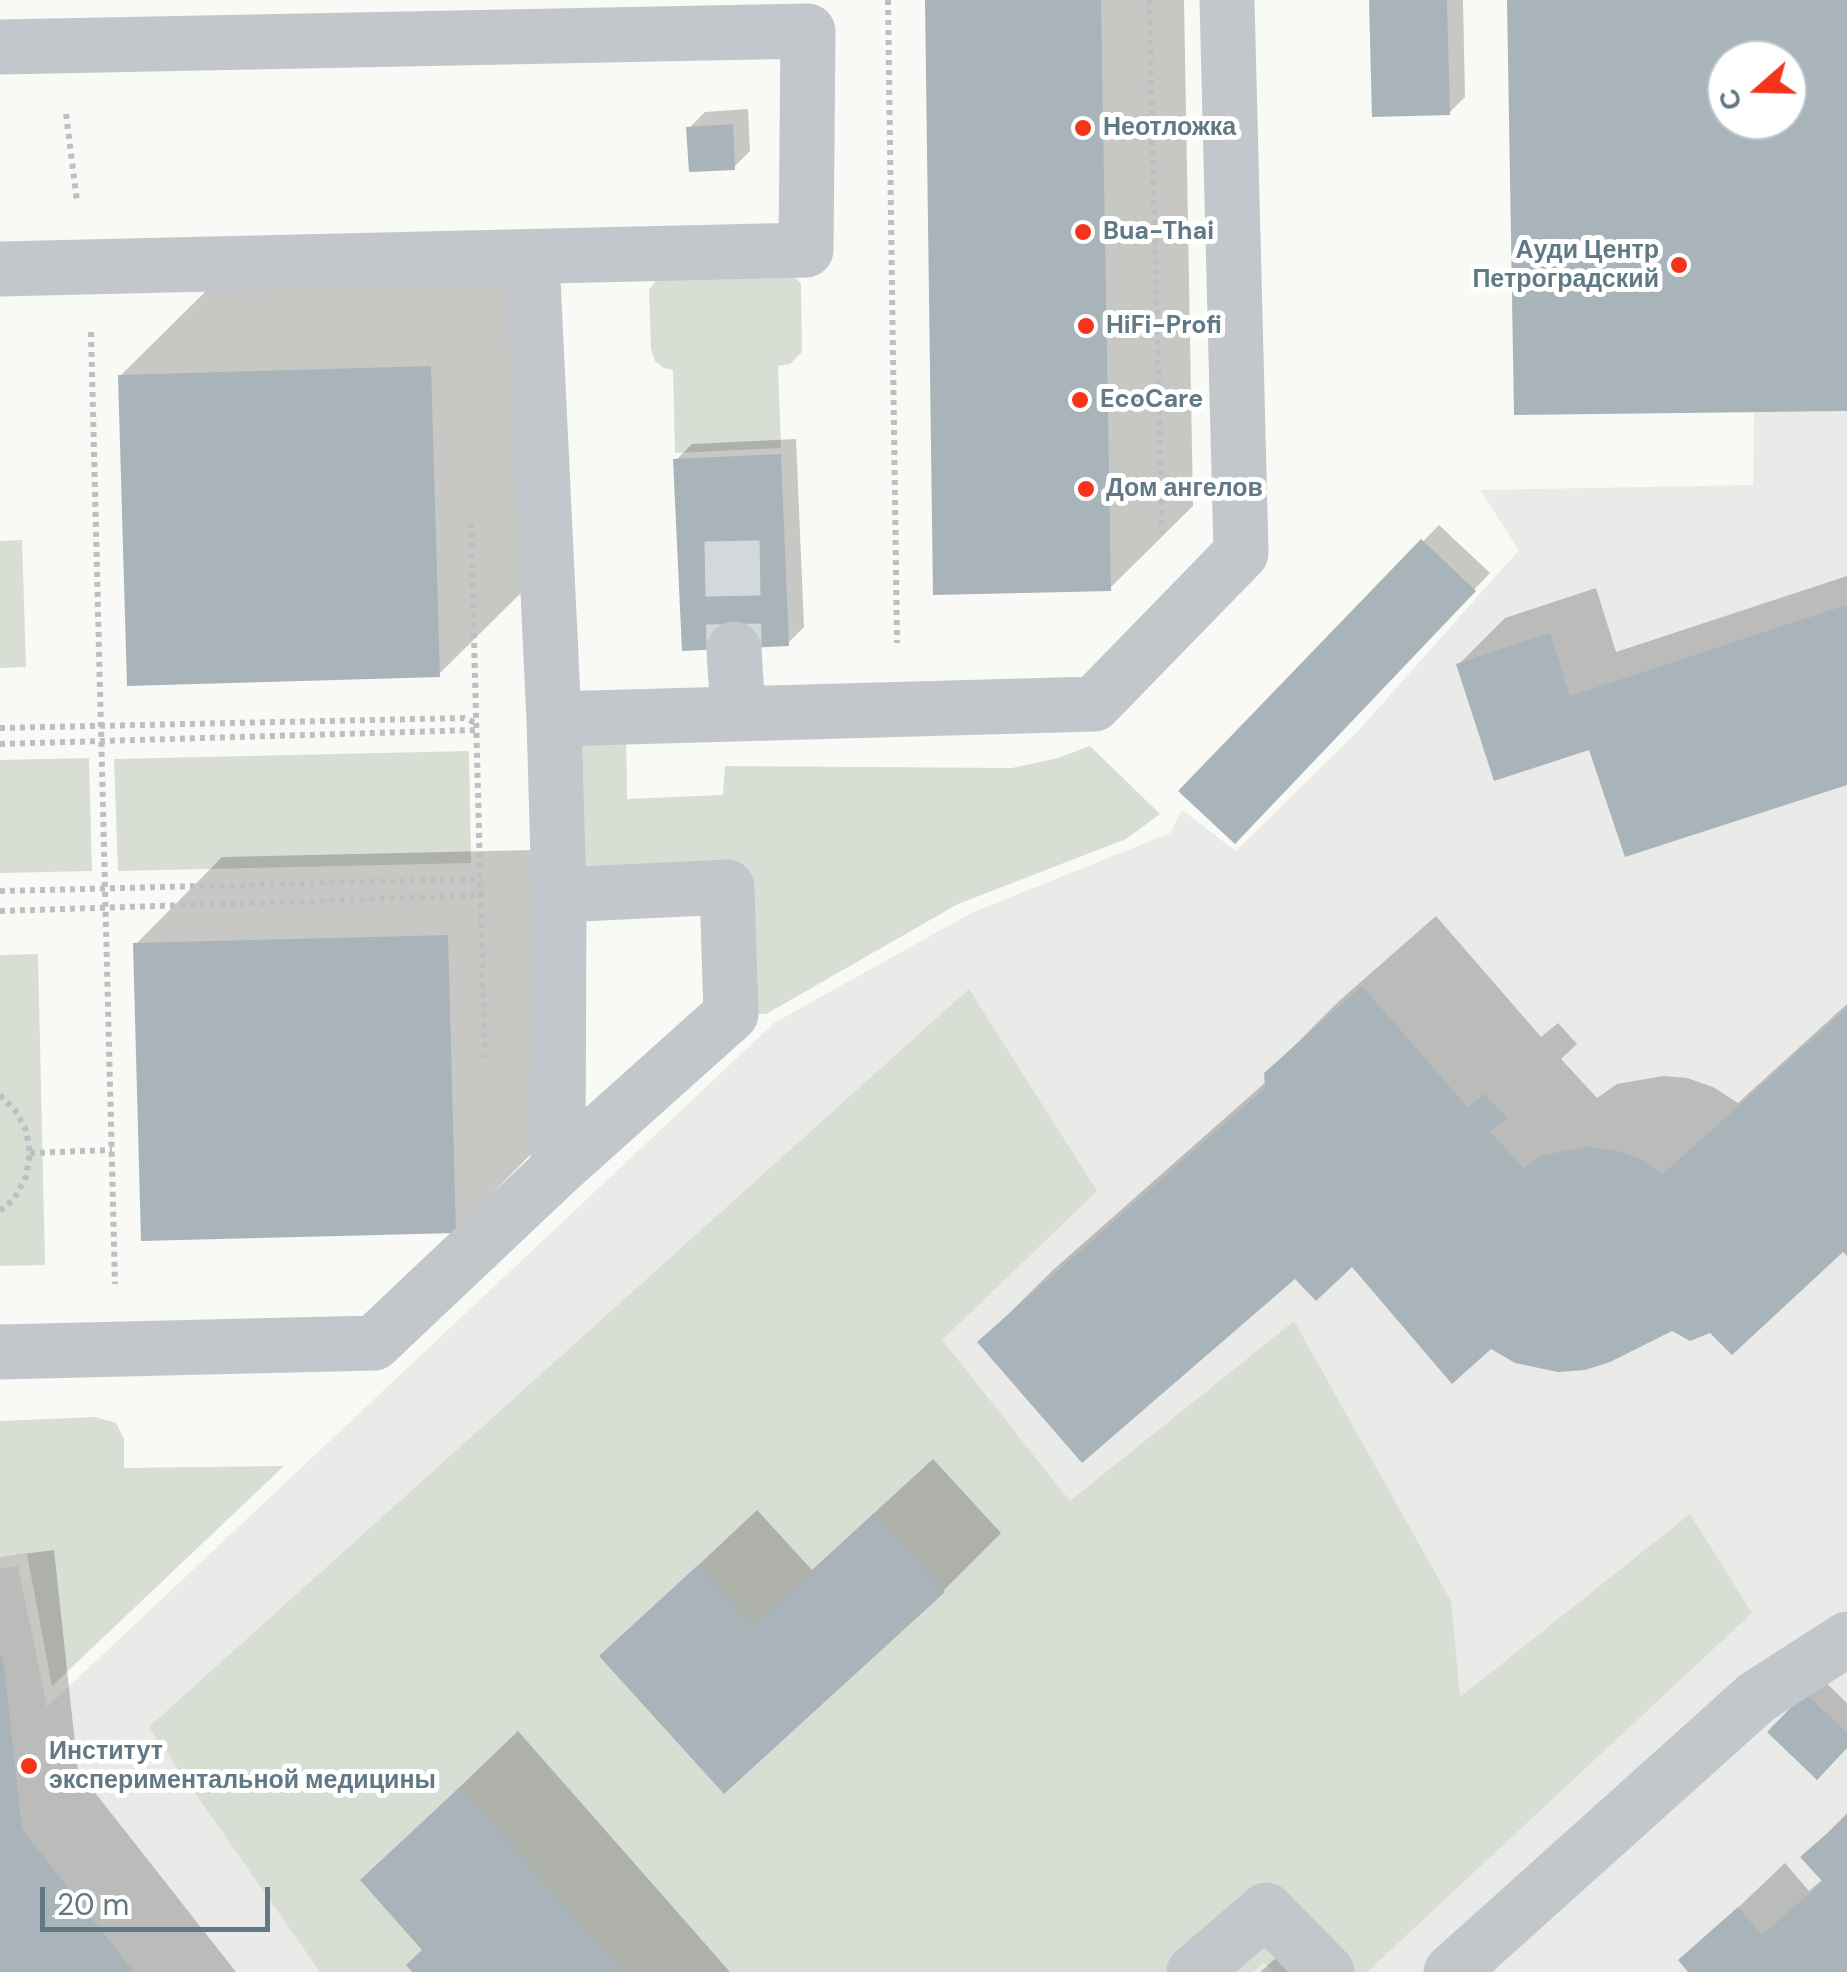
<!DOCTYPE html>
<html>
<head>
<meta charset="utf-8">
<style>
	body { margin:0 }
	#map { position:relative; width:1847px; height:1972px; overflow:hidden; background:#f9f9f6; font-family:"DM Sans",sans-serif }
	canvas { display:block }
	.north { position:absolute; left:1707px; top:40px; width:100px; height:100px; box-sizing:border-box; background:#fff; border:2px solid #c0c9ce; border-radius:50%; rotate:250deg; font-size:28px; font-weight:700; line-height:40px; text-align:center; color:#617984 }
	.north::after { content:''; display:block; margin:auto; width:35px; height:45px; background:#f4341b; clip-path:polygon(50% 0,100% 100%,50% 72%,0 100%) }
	.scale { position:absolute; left:40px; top:1887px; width:230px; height:45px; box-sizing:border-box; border:5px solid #617984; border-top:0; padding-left:12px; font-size:30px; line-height:35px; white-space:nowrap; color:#617984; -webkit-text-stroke:8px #fff; paint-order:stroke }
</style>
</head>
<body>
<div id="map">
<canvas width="1847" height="1972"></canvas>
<div class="north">С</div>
<div class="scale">20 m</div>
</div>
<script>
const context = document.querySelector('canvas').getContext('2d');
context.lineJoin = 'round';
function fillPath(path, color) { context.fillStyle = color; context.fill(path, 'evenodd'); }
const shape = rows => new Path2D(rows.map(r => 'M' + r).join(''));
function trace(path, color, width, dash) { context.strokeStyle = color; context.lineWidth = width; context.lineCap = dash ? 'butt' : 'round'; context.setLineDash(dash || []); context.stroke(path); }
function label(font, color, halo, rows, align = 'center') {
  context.font = font + ' "DM Sans",sans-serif'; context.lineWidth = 10; context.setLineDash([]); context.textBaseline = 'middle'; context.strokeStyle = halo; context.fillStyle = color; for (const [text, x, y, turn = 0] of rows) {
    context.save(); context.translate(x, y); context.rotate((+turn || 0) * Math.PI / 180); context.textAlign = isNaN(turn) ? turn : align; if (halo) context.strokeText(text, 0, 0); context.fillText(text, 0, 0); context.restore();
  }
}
fillPath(shape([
	[1847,411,1847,1972,0,1972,0,1569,18,1566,47,1707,774,1023,971,913,1170,833,1182,810,1236,851,1358,731,1519,550,1480,490,1753,485,1754,412]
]), '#eaeae9');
fillPath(shape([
	[794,276,801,284,802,352,790,364,778,366,781,448,675,453,673,370,664,368,655,361,651,349,649,290,657,279],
	[22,540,26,667,0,668,0,541],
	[626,723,627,799,723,795,725,766,1012,768,1058,758,1090,746,1160,814,1126,839,958,904,766,1014,738,1014,733,881,579,873,566,752],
	[469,751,471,863,118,871,114,759],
	[89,758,92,871,0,873,0,760],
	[38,954,45,1265,0,1266,0,955],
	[969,989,1097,1191,942,1340,1070,1501,1294,1321,1451,1601,1460,1697,1690,1514,1752,1613,1367,1972,1274,1972,1264,1963,1253,1972,320,1972,149,1727],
	[95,1417,116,1423,124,1439,124,1468,284,1466,52,1686,27,1554,0,1557,0,1421]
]), '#d9ded4');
fillPath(shape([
	[927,0,1184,0,1193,506,1110,588],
	[1371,0,1463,0,1465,97,1449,113],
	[748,109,750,151,734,167,689,128,705,112],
	[516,281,526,588,439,674,120,376,207,290],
	[796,439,804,627,788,643,676,460,692,444],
	[1439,525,1490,573,1251,825,1181,791],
	[1847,576,1847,782,1591,746,1459,664,1505,618,1596,588,1616,652],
	[534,850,541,1144,455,1231,136,944,222,857],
	[1436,916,1541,1037,1558,1023,1577,1044,1561,1059,1597,1098,1617,1084,1663,1076,1687,1078,1713,1087,1738,1103,1847,1004,1847,1252,1843,1248,1711,1330,1672,1328,1353,1264,980,1342,1053,1270,1267,1081,1266,1074,1339,1001],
	[933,1459,1001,1533,944,1590,724,1791,602,1656,757,1510,812,1570],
	[54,1550,78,1771,236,1972,0,1972,0,1557],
	[1822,1679,1847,1703,1847,1746,1770,1732],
	[518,1731,730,1972,415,1972,425,1950,363,1880],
	[1847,1813,1847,1972,1691,1972,1682,1961,1785,1863,1809,1891,1823,1879,1804,1857],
	[1291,1945,1312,1972,1260,1972]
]), '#0003');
fillPath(shape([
	[925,0,1101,0,1111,591,933,595],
	[1369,0,1447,0,1450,115,1372,117],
	[1507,0,1847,0,1847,411,1514,415],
	[1727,60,1787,60,1787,120,1727,120],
	[733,124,735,170,689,172,686,127],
	[431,366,440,677,127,686,118,375],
	[781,454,789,646,682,651,673,459],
	[1421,539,1476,591,1235,844,1178,791],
	[1847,605,1847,785,1625,857,1589,750,1494,781,1456,664,1550,633,1570,696],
	[448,935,456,1233,141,1241,133,943],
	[1362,986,1468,1108,1484,1094,1507,1118,1490,1132,1524,1168,1542,1155,1589,1147,1614,1150,1640,1159,1663,1174,1847,1008,1847,1256,1843,1252,1732,1355,1710,1333,1690,1341,1672,1331,1610,1362,1585,1370,1558,1372,1515,1363,1491,1349,1452,1384,1352,1267,1316,1301,1295,1279,1082,1463,977,1342,1265,1088,1264,1073],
	[875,1514,945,1592,724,1794,599,1656,698,1565,753,1626],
	[0,1656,3,1656,22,1829,134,1972,0,1972],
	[1805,1693,1847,1733,1847,1748,1817,1780,1767,1732],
	[460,1787,623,1972,412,1972,406,1965,422,1950,360,1880],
	[1847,1816,1847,1972,1688,1972,1678,1960,1738,1907,1762,1935,1823,1882,1800,1857]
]), '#a8b4b9');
trace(shape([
	[732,541,734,649]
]), '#d3d9da', 55, [55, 28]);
trace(shape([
	[888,0,897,643],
	[1149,0,1162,534],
	[66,114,77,201],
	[91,332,115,1284],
	[471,523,485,1061],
	[0,728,464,718,476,723],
	[0,744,476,730],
	[0,891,481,879],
	[0,911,471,896,483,892],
	[0,1095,15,1110,26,1130,30,1153,26,1177,14,1199,0,1211],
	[30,1153,112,1150]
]), '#bbc0c2', 6, [5, 5]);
trace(shape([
	[0,47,808,31,806,250,0,269],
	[532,258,554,719],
	[734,649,738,714],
	[558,1169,731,1014,727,887,559,895],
	[0,1352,374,1343,558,1169,559,895,554,719,1094,704,1241,553,1227,0],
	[1194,1972,1266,1910,1327,1972],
	[1451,1972,1757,1697,1847,1639]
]), '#c1c7ca', 55);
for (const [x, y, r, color] of [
	[1083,128,10,"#f4341b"],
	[1083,232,10,"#f4341b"],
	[1679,265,10,"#f4341b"],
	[1086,326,10,"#f4341b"],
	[1080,400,10,"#f4341b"],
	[1086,489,10,"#f4341b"],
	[29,1766,10,"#f4341b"]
]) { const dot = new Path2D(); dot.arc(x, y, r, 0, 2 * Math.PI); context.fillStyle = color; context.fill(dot); trace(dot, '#fff', 4); }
label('bold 25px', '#617984', '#fff', [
	["Неотложка",1103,128],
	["Bua-Thai",1103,232],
	["Ауди Центр",1659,251,"right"],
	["Петроградский",1659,280,"right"],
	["HiFi-Profi",1106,326],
	["EcoCare",1100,400],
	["Дом ангелов",1106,489],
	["Институт",49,1752],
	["экспериментальной медицины",49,1781]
], 'left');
</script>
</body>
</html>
